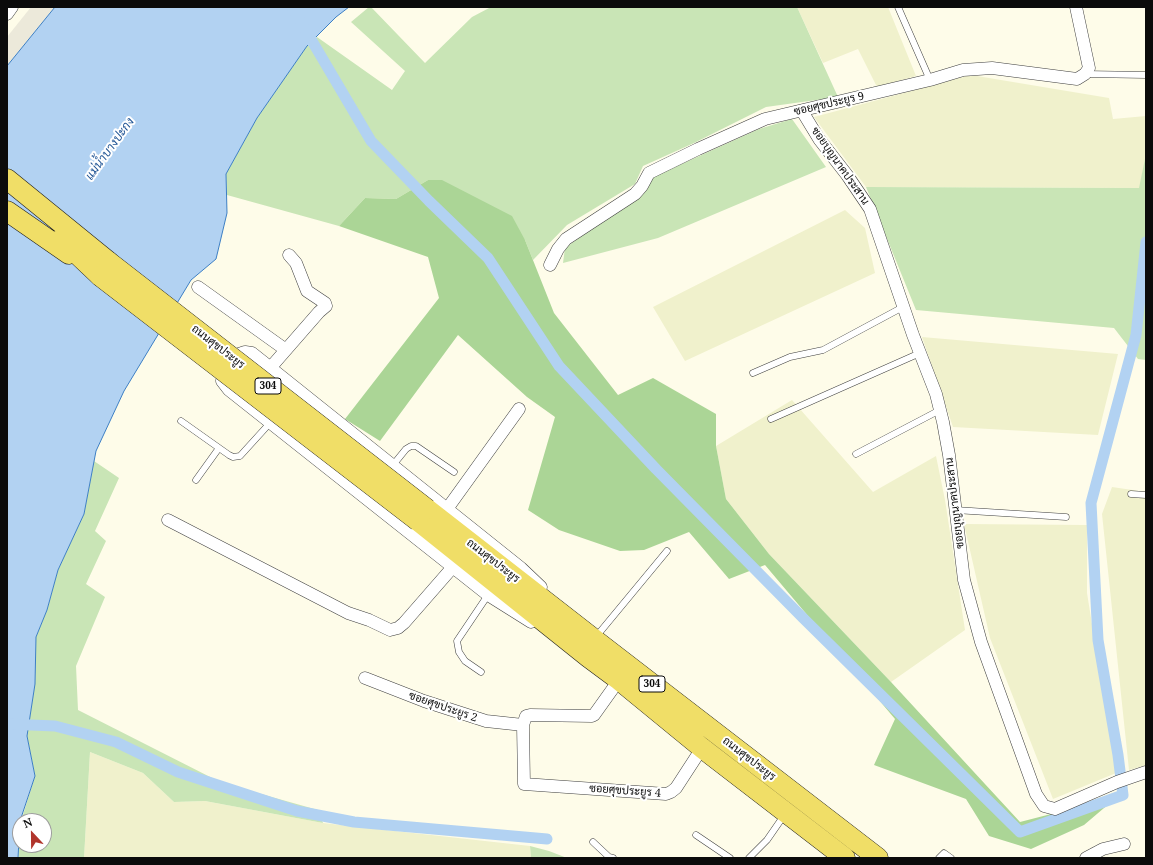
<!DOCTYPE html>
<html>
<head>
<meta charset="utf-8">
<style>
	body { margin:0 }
	#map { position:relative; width:1153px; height:865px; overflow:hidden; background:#fefce9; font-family:"Noto Serif",serif }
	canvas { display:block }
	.frame { position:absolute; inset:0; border:8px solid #0b0b0b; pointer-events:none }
	.north { position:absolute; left:12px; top:813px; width:40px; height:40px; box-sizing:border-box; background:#fff; border:1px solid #9d9d9d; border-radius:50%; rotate:338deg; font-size:11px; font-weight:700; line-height:16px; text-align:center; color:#0b0b0b }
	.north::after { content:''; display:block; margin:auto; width:14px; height:18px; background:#b1352c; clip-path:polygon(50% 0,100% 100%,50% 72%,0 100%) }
</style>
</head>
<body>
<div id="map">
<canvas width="1153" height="865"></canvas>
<div class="frame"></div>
<div class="north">N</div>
</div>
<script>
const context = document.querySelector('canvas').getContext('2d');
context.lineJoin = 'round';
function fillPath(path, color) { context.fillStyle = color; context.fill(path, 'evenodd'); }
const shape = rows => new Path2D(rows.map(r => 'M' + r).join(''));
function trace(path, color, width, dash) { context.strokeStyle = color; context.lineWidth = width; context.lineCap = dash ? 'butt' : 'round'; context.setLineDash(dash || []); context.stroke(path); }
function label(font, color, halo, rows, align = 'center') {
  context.font = font + ' "Noto Serif",Sarabun,serif'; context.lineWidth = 4; context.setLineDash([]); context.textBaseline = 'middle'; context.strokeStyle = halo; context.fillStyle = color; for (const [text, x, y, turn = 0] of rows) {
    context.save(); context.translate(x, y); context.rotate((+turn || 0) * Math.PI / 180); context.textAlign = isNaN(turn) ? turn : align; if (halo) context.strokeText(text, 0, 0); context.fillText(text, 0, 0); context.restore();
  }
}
fillPath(shape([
	[797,7,888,7,916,76,877,87,858,49,823,63],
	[971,75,1109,98,1113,119,1146,116,1146,154,1140,188,866,187,814,117],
	[845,210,865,228,875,273,685,361,653,307],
	[922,337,1118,354,1098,435,953,427],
	[792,400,873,492,936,456,945,500,965,630,891,682,769,554,726,499,716,446],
	[1112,487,1146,492,1146,765,1129,770,1102,514],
	[964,524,1087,525,1087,593,1116,773,1053,799,990,638],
	[90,752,143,773,174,802,205,801,323,823,530,846,531,858,84,858]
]), '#f0f1cc');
fillPath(shape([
	[369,7,371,7,425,63,472,17,491,7,797,7,838,97,766,107,694,143,643,166,635,184,567,225,533,260,525,240,428,180,396,199,365,198,339,226,227,195,226,174,257,118,307,46,317,37,392,90,405,71,351,22],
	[792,119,826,167,658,238,563,263,565,248,604,220,655,176,759,129],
	[1146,154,1146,360,1138,359,1114,328,916,310,866,187,1139,188],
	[94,461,119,478,95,531,106,541,86,584,105,597,76,666,78,710,222,783,318,810,323,823,205,801,174,802,143,773,90,752,84,858,18,858,20,823,20,845,44,845,44,821,21,821,35,776,27,736,35,684,36,637,47,610,58,570,84,514],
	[530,846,549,851,567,858,531,858]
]), '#c9e5b6');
fillPath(shape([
	[428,180,442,180,512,216,525,240,554,313,618,395,653,378,716,414,716,446,726,499,769,554,891,682,1020,822,1117,797,1084,825,1031,849,989,836,966,799,874,765,895,719,765,565,729,579,689,532,644,550,620,551,559,530,528,510,555,417,527,397,458,335,380,441,345,419,439,298,428,257,339,226,365,198,396,199]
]), '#abd596');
fillPath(shape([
	[31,7,55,7,7,66,7,37]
]), '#ece9da');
const water = shape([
	[55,7,349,7,336,17,307,46,257,118,226,174,227,213,216,259,191,280,124,391,96,451,84,514,58,570,47,610,36,637,35,684,27,736,35,776,20,821,18,858,7,858,7,66,55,7]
]);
fillPath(water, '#b2d2f2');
trace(water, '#3d7fc4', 1);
trace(shape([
	[292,7,371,141,429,201,488,258,559,366,656,469,803,618,1020,832,1123,795,1118,755,1098,640,1091,503,1136,335,1146,242],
	[7,724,55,726,116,742,178,772,297,811,354,822,547,839]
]), '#b2d2f2', 11);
const lane = shape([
	[898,7,930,80],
	[1085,74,1146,75],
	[753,373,790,357,823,350,903,307],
	[771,419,920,353],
	[181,421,229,455,233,457,240,456,270,423],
	[856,454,940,410],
	[393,465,406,449,411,446,416,446,454,472],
	[196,480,219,448],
	[1131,494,1146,495],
	[955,510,1066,517],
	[595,638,667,551],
	[481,672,465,661,459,652,457,641,488,595],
	[696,835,730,858],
	[593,842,609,857,613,858],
	[749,858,767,840,785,814],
	[939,858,944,853,951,858]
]);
const street = shape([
	[7,14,12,7],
	[802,111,819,139,847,175,870,209,913,335,936,394,943,422,949,455,964,580,981,642,1036,794,1044,806,1055,809,1117,782,1146,772],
	[550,265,558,249,566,239,635,194,642,186,649,173,698,149,765,119,930,80,963,70,992,68,1077,79,1085,74,1089,68,1076,7],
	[198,287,286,350],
	[271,367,319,312,326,306,325,303,307,291,296,263,289,255],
	[447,509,519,409],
	[168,520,348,613,369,620,390,630,398,628,404,623,452,568],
	[531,622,488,595,229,390,222,381,223,375,239,354,245,352,252,353,521,568,541,587],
	[365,678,424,701,486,721,523,725],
	[619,680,594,715,592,716,530,715,526,716,523,725,524,784,666,794,671,792,676,788,702,748],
	[1086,858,1103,849,1124,844]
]);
const primary = shape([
	[7,179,109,262],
	[7,211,69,254],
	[61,239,100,276],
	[427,509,599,643,878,858],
	[418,521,588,657,619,680,702,748,845,858]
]);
trace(lane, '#3e3e3e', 7);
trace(street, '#3e3e3e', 13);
trace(primary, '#1c1c1c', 21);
trace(lane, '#fff', 6);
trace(street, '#fff', 12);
trace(primary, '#f0de67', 20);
const primaryBridge = shape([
	[109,262,427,509],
	[100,276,418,521]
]);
trace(primaryBridge, '#1c1c1c', 21, []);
trace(primaryBridge, '#f0de67', 20);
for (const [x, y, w] of [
	[268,386,26],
	[652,684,26]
]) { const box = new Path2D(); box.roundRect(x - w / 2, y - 8, w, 16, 3); context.fillStyle = '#fff'; context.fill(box); trace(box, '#0b0b0b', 1); }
label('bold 10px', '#0b0b0b', null, [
	["304",268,386],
	["304",652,684]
]);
label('11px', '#0b0b0b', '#fff', [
	["ซอยศุขประยูร 9",829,104,-13],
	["ซอยบุญนาคประสาน",840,166,55],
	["ถนนศุขประยูร",218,347,38],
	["ซอยบุญนาคประสาน",955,503,-97],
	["ถนนศุขประยูร",493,561,38],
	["ซอยศุขประยูร 2",443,707,19],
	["ถนนศุขประยูร",749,759,38],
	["ซอยศุขประยูร 4",625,791,4]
]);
label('italic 12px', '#1d5293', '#fff', [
	["แม่น้ำบางปะกง",110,149,-54]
]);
</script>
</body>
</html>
